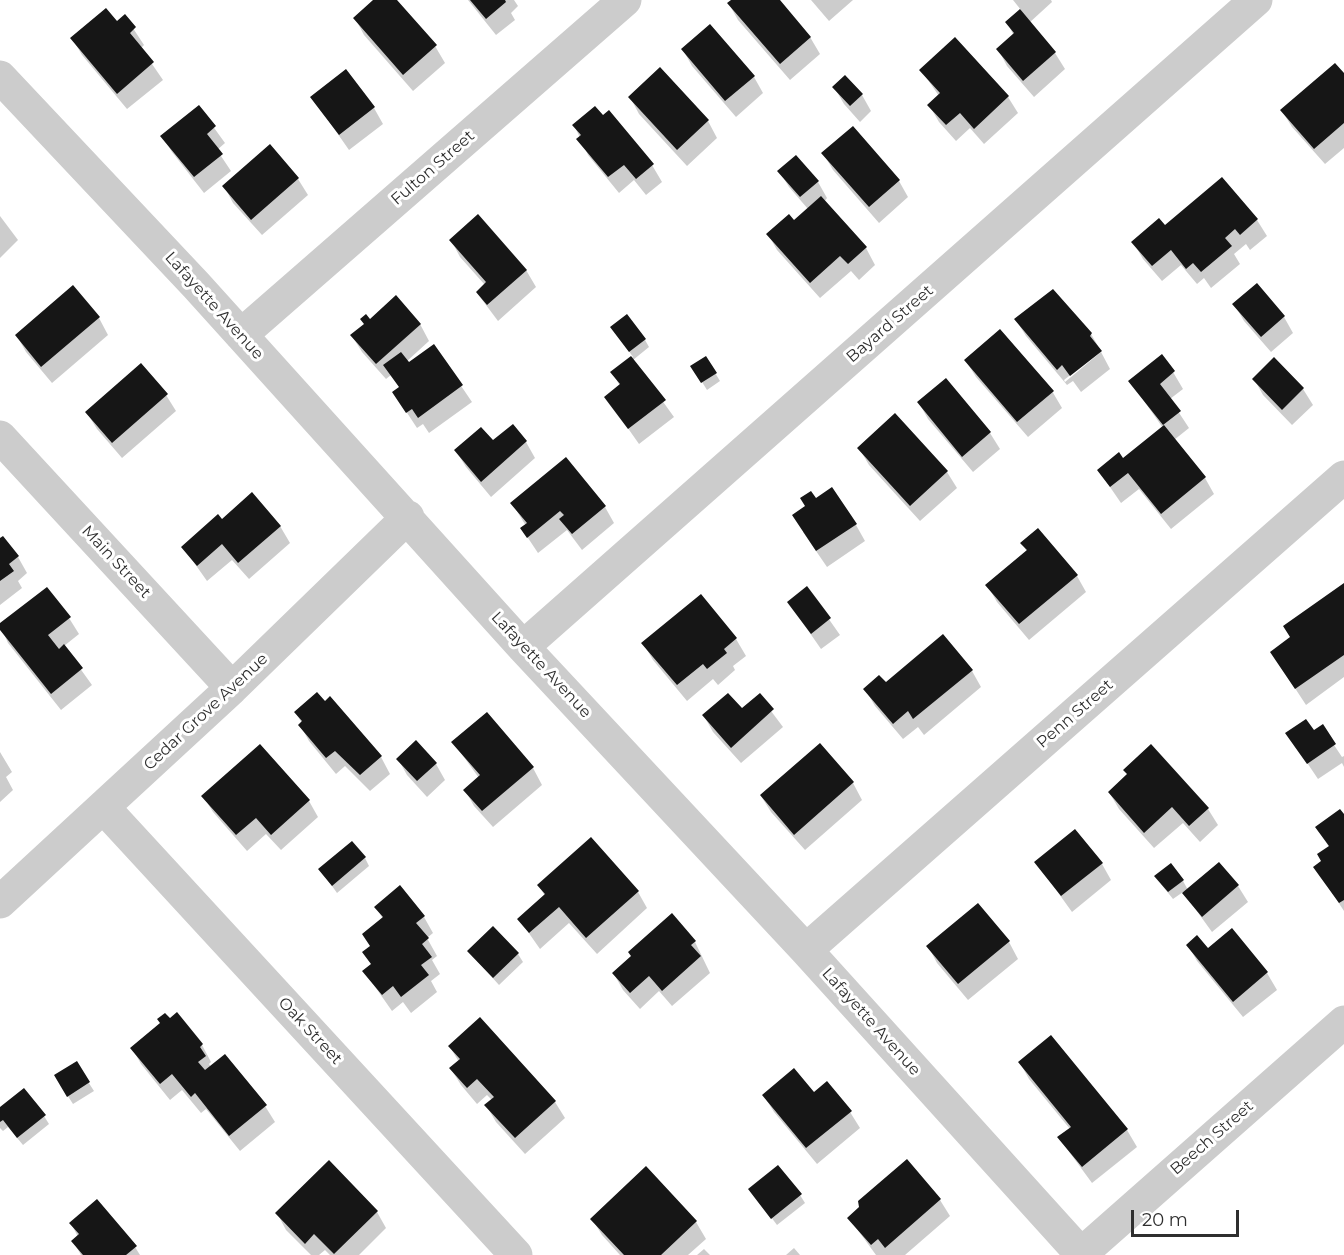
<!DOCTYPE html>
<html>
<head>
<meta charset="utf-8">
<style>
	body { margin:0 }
	#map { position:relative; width:1344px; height:1255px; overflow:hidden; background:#fff; font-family:Montserrat,sans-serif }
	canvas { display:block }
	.scale { position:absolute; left:1131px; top:1210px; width:108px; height:27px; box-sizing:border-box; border:3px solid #2f2f2f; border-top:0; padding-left:8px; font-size:18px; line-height:21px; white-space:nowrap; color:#2f2f2f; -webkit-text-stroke:4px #fff; paint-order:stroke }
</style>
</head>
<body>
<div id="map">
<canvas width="1344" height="1255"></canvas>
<div class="scale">20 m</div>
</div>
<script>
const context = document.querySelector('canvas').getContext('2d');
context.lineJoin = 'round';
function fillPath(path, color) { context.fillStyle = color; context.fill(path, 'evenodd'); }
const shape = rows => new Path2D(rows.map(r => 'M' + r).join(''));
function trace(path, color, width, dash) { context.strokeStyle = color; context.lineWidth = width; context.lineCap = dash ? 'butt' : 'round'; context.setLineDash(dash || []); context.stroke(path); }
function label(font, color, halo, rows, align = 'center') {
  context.font = font + ' Montserrat,sans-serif'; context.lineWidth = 6; context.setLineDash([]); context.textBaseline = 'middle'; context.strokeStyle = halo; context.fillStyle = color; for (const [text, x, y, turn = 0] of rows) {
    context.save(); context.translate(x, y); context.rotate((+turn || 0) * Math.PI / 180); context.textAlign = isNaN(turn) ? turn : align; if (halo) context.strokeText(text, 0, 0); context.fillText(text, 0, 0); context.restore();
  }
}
fillPath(shape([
	[376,0,395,0,435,46,445,63,413,91,364,35,355,18],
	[468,0,514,0,518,6,511,13,515,20,496,35],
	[733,0,778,0,810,37,820,54,790,80,738,20,729,4],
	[811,0,853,0,829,21],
	[1013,0,1051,0,1052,2,1029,23,1055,53,1065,69,1034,97,1007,66,998,49,1014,36,1007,22,1021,10],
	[125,16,144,45,141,48,163,80,127,109,82,55,72,38,117,23],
	[683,50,754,77,763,93,736,117,692,66],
	[660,69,708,121,717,138,687,166,639,114,630,97],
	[921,70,1008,97,1018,113,984,144,970,128,956,141,939,122,929,105,939,96],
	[1344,76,1344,148,1325,164,1292,127,1282,111],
	[834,87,862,95,871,111,860,122,844,104],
	[312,97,374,108,383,124,349,150],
	[199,107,225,143,217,150,231,171,204,193,172,152,162,136],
	[574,125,652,165,662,182,646,195,634,180,619,193,588,155],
	[823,153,899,181,908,197,879,223,833,170],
	[796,157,818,182,827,198,824,202,866,248,875,265,859,280,851,271,820,298,777,250,768,234,793,222,808,209,789,187,779,171],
	[298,179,308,195,262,235,233,203,224,186],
	[0,216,18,240,0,258],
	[1257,220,1267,236,1250,250,1246,244,1234,254,1240,264,1211,288,1204,278,1197,284,1181,265,1162,281,1143,259,1133,242,1165,227],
	[451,240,526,270,536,287,498,321,477,293,485,285,460,257],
	[73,288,99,318,108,335,52,383,26,352,17,336],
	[1053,291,1091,334,1101,351,1064,380,1065,382,1101,352,1110,369,1081,392,1073,381,1067,385,1026,336,1016,320],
	[1234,304,1284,317,1293,333,1271,352,1244,321],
	[370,321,420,324,429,341,406,362,408,364,434,346,472,402,429,433,423,424,417,428,394,393,400,388,391,375,386,379,362,352,352,336],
	[612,327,645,340,649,347,633,360,674,417,639,444,606,397,620,386,612,372,633,357],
	[706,358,720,381,707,390,692,366],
	[966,361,1052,391,1062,408,1028,437,976,377],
	[1173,372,1183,389,1170,399,1189,428,1174,440,1205,478,1214,494,1171,529,1139,489,1121,503,1099,471,1123,460,1163,428,1130,381],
	[1254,379,1303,389,1313,405,1292,425,1263,395],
	[946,380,990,433,1000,449,973,472,928,419,919,403],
	[166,395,176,411,122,458,97,429,87,413],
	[895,415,947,472,957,488,920,521,869,465,859,448],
	[493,442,526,442,535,458,491,497,466,467,456,451],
	[566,460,605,507,614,523,582,550,567,530,538,553,522,529,526,526,512,503],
	[816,500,856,525,865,541,827,567,803,532],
	[222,521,280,526,290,543,249,579,232,560,207,581,183,547],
	[0,540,18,557,27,573,18,581,22,588,0,605],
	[1022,543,1077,576,1086,592,1029,640,997,602,987,585,1027,552],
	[1344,585,1344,677,1306,705,1272,653,1291,638],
	[807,588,840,635,821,649,789,603],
	[701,596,736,639,746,656,733,666,735,670,718,685,713,679,687,701,653,660,643,643],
	[69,618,79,634,64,646,92,685,61,710,8,643,0,625],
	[972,671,981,687,924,735,918,727,903,739,875,706,865,689],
	[759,695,783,727,741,763,713,732,704,716,741,710],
	[330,698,381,757,390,774,370,791,345,766,336,774,309,741,300,725,302,723,295,712,324,703],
	[1314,732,1334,745,1342,757,1344,756,1344,767,1342,763,1318,779,1287,733],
	[453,742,533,768,542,785,493,827,474,806,465,790,479,778],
	[820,745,853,783,862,800,805,850,771,812,761,796],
	[1151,747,1208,809,1218,825,1200,842,1183,823,1154,848,1119,809,1109,792,1128,775],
	[0,752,12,772,6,777,13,790,0,802],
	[398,759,436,764,445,780,427,797,407,775],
	[203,796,309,801,318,817,281,850,266,834,247,851,213,812],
	[1344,817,1344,911,1315,867,1323,862,1329,847,1317,828],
	[365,858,369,866,337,893,320,869],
	[1036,862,1102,864,1111,880,1072,912],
	[1219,864,1238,886,1248,902,1212,932,1183,892,1173,899,1161,884,1183,881,1188,890],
	[539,886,638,892,647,908,597,954,569,923,540,949,519,919,545,896],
	[978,905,1009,942,1018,959,968,1000,937,963,928,946],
	[376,907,424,917,433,933,427,938,437,956,432,960,440,974,431,981,437,992,411,1013,403,1002,392,1011,364,971,372,965,364,952,371,947,383,919],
	[1232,930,1267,973,1277,990,1243,1017,1197,961,1188,945,1207,950],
	[695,942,710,973,672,1006,659,991,640,1009,623,990,614,974],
	[469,952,518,954,523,962,499,985],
	[177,1014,202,1045,211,1062,209,1064,211,1067,265,1106,275,1122,240,1151,206,1109,201,1113,182,1090,170,1100,141,1064,132,1048],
	[480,1019,555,1102,565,1118,525,1154,496,1122,486,1105,492,1100,487,1095,477,1104,461,1085,451,1069,459,1062,450,1047],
	[1051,1037,1127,1130,1137,1147,1092,1183,1059,1138,1070,1129,1029,1079,1020,1063],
	[76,1063,94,1091,73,1104,60,1084],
	[814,1094,850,1112,860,1128,817,1164,774,1112,764,1096],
	[0,1109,44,1116,49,1124,23,1145,8,1127,3,1131,0,1128],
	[906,1161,940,1200,950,1216,905,1255,876,1255,849,1218],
	[646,1168,696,1222,706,1239,688,1255,620,1255,602,1235,592,1219],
	[750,1189,800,1195,805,1203,777,1225],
	[377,1212,386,1228,359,1255,330,1255,325,1250,319,1255,311,1255,286,1230,277,1213],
	[71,1223,135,1247,140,1255,81,1255,73,1241,78,1237],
	[794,1248,800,1255,786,1255],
	[704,1249,710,1255,697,1255]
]), '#0003');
fillPath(shape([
	[373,0,397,0,437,45,403,75,353,18],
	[470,0,505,0,506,2,486,19],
	[731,0,780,0,811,37,780,64,727,3],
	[106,8,117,21,125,14,136,27,130,33,154,62,117,94,70,38],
	[1020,9,1056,52,1023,81,996,49,1014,33,1005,22],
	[710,24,755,76,725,101,681,49],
	[955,37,1009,96,974,129,960,113,946,125,927,105,940,93,919,70],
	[1335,63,1344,73,1344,123,1314,149,1280,110],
	[660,67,709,120,677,150,628,97],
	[346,69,375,107,339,135,310,97],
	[845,75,863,94,850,106,832,87],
	[199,105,216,126,207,134,223,154,194,177,160,136],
	[595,106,603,115,609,110,654,164,636,179,624,165,608,177,576,139,581,135,572,125],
	[853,126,900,180,869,207,821,153],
	[270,144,299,178,251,220,222,186],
	[796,155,819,181,800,197,777,171],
	[1222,177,1258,219,1240,235,1235,229,1225,238,1232,246,1201,272,1193,263,1186,269,1171,250,1152,266,1131,242,1159,218,1165,225],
	[821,196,867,247,848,264,840,256,810,283,766,234,789,214,794,220],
	[478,214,527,270,487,305,476,292,486,282,449,240],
	[1257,283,1285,316,1261,337,1232,304],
	[73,285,100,317,41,367,15,335],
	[1053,289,1092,333,1090,336,1102,351,1070,376,1062,365,1057,370,1014,319],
	[396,295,421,324,376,364,350,335,364,324,360,319,366,314,370,319],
	[627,314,646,339,629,352,610,327],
	[1000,329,1054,391,1017,422,964,360],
	[434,344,463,385,418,418,412,409,406,413,392,392,399,387,383,365,401,352,409,362],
	[1162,354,1175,371,1160,384,1181,411,1163,425,1128,381],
	[631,356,666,400,628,429,604,397,620,384,610,372],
	[706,356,717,373,701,383,690,366],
	[1274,357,1304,388,1282,410,1252,379],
	[141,363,168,394,112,443,85,412],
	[946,378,991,432,962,457,917,402],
	[895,413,948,471,910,506,857,448],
	[513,424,527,441,481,482,454,450,481,427,493,440],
	[1164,425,1206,477,1161,514,1128,473,1110,487,1097,470,1119,452,1123,458],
	[566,457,606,506,572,534,559,519,564,515,560,511,527,538,520,528,527,523,510,503],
	[832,487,857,524,816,551,792,515,805,506,800,498,811,491,816,498],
	[252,492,281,526,238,563,222,544,197,566,181,547,218,514,222,519],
	[1038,528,1078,575,1019,624,985,585,1027,550,1020,543],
	[3,536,19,556,9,564,14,571,0,581,0,538],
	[1344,583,1344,655,1295,689,1270,652,1290,637,1283,626],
	[807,586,831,618,811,634,787,602],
	[47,587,71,617,48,635,59,649,64,644,83,668,51,694,0,630,0,623],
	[701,594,737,638,724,649,727,653,707,669,703,664,677,685,641,643],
	[943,634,973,670,913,719,908,711,893,724,863,689,879,675,886,682],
	[317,692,325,701,330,696,382,756,360,775,335,751,326,758,298,725,302,721,294,712],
	[728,693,742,708,760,693,774,709,731,748,702,715],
	[487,712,534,767,482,811,463,790,480,775,451,742],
	[1306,719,1314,730,1323,724,1336,744,1307,764,1285,733],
	[416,740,437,763,417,781,396,759],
	[820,743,854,782,794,835,760,795],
	[260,744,310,800,271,835,256,818,236,835,201,796],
	[1151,744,1209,808,1189,826,1172,807,1144,833,1108,792,1127,774,1123,770],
	[1340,809,1344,814,1344,900,1339,903,1313,867,1321,861,1317,854,1329,846,1315,827],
	[1075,829,1103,863,1061,896,1034,862],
	[591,837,639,891,586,938,559,907,529,933,517,919,545,894,537,885],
	[352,841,366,857,332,886,318,869],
	[1219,862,1239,885,1202,917,1182,893],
	[1171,863,1184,880,1168,892,1154,876],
	[400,885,425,916,416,923,429,938,422,944,432,957,421,965,429,975,401,997,393,986,382,995,362,971,371,964,362,952,370,946,362,934,383,917,374,907],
	[978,903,1010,941,958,984,926,946],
	[672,913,696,941,691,945,701,956,662,991,649,976,630,993,612,973,631,956,628,952],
	[493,926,519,953,493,978,467,951],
	[1232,928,1268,972,1233,1002,1186,945,1197,935,1208,948],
	[177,1012,203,1044,200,1047,206,1056,198,1062,205,1070,225,1054,267,1105,229,1136,195,1093,191,1097,172,1074,160,1084,130,1048,160,1023,157,1019,165,1013,170,1018],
	[480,1017,556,1101,515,1138,484,1105,494,1097,477,1079,467,1088,449,1068,460,1059,448,1046],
	[1051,1035,1128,1129,1082,1167,1057,1137,1071,1127,1018,1062],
	[77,1061,90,1082,67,1097,54,1075],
	[794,1068,814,1092,827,1081,852,1111,806,1148,762,1095],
	[24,1088,46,1115,17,1138,3,1120,0,1122,0,1107],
	[907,1159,941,1199,885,1248,878,1239,871,1245,847,1218,859,1207,858,1201],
	[329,1160,378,1211,334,1254,314,1234,305,1244,275,1213],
	[778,1165,802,1194,771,1219,748,1189],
	[646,1166,697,1221,661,1255,624,1255,590,1219],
	[97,1199,137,1246,126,1255,83,1255,71,1241,79,1234,69,1223]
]), '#161616');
trace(shape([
	[0,77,196,285,523,647,806,950,1082,1255],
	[241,335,625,0],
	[0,437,232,688],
	[523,647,1256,0],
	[104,808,516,1255],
	[0,902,232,688,408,517],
	[806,950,1344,477],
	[1081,1254,1344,1022]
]), '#ccc', 33);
label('16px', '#2f2f2f', '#fff', [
	["Fulton Street",433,168,-41],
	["Lafayette Avenue",214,306,48],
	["Bayard Street",890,324,-41],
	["Main Street",116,562,47],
	["Lafayette Avenue",541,665,47],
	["Cedar Grove Avenue",206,712,-43],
	["Penn Street",1075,714,-41],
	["Lafayette Avenue",871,1022,48],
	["Oak Street",310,1031,47],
	["Beech Street",1212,1138,-41]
]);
</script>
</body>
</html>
